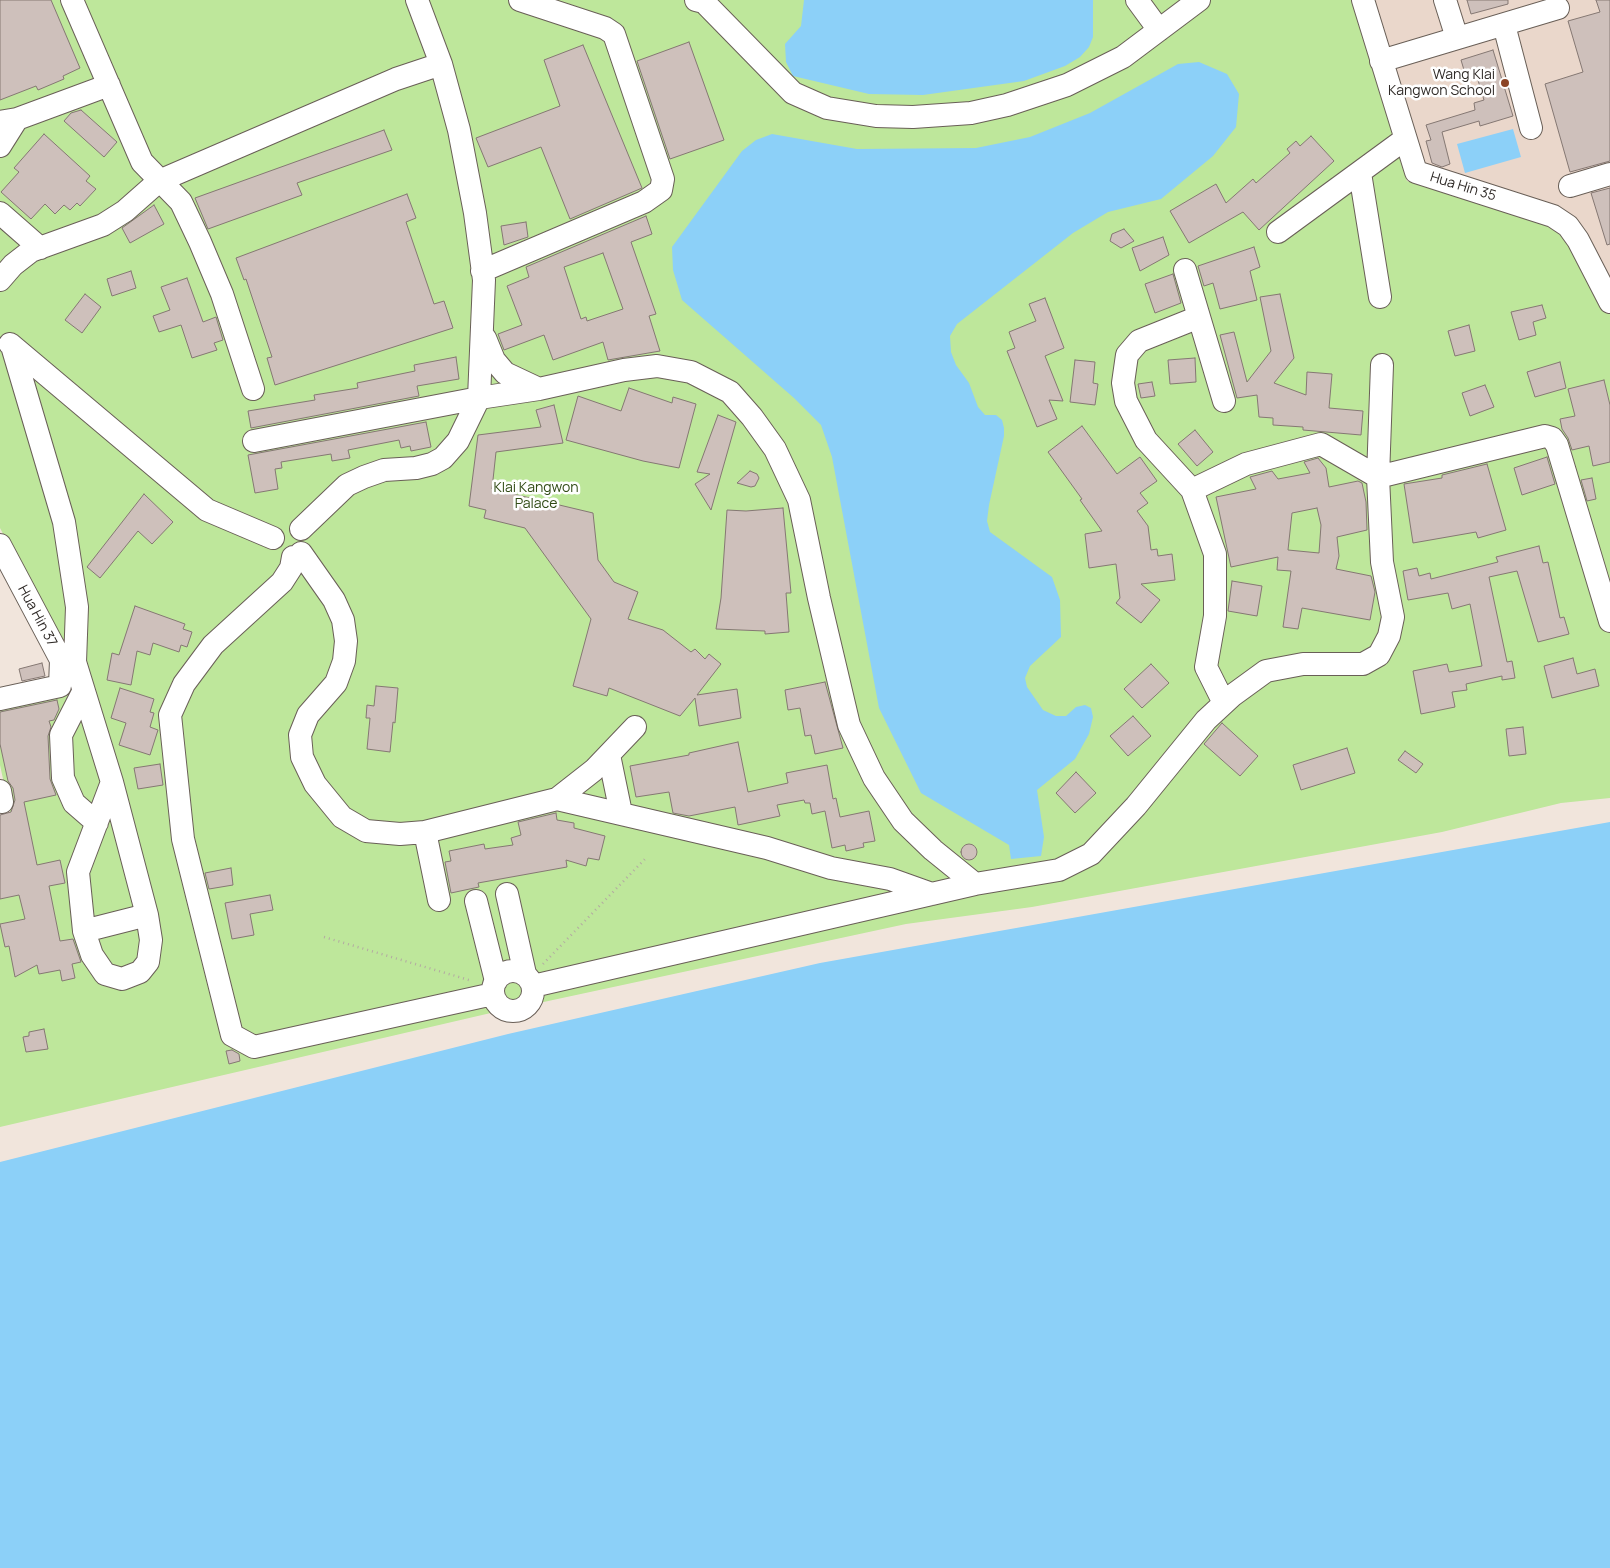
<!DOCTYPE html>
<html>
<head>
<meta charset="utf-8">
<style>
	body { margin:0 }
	canvas { display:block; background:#f1e5dc }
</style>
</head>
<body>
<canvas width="1610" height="1568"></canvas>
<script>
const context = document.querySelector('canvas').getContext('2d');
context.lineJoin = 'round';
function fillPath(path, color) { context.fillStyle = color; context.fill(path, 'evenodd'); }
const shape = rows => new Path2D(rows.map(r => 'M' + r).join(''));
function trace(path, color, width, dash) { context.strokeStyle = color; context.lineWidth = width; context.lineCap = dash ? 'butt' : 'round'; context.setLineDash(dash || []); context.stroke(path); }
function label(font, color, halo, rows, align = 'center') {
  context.font = font + ' Manrope,sans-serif'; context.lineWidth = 5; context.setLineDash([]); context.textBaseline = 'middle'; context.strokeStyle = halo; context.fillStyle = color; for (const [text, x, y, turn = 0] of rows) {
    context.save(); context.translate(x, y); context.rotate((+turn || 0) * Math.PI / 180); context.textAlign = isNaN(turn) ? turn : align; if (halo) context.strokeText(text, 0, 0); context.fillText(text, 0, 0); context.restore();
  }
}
fillPath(shape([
	[1375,0,1610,0,1610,275,1606,276,1594,246,1585,231,1425,166]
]), '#ead7cb');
fillPath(shape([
	[0,0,1351,0,1407,181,1545,222,1561,232,1610,312,1610,798,1561,803,1442,832,1032,907,906,924,539,1003,527,1014,516,1017,506,1017,495,1012,0,1127,0,834,14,830,0,765,0,704,67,691,66,657,0,528]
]), '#bee79b');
fillPath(shape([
	[804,0,1093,0,1093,37,1089,47,1080,57,1065,66,1024,81,923,95,869,94,793,76,786,62,785,44,801,26],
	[1199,62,1227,74,1239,94,1236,127,1213,156,1161,199,1108,212,1073,233,957,324,950,336,951,352,956,365,969,383,978,407,985,415,996,415,1002,420,1004,428,1004,436,989,505,987,521,990,532,1052,577,1060,600,1061,637,1030,666,1025,678,1027,687,1043,710,1056,716,1066,716,1076,707,1085,705,1091,708,1093,717,1089,734,1075,759,1037,790,1044,837,1041,856,1011,859,1009,845,921,793,879,708,832,457,821,425,794,398,682,300,673,270,672,247,742,151,756,140,772,134,857,149,976,148,1030,137,1090,113,1178,64],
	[1513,129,1521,157,1465,173,1457,144],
	[1610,822,1610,1568,0,1568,0,1162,508,1034,820,963]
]), '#8cd0f8');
const building = shape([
	[0,0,51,0,80,68,63,76,64,79,38,90,36,86,0,100,0,0],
	[1467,0,1508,0,1508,4,1471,14,1467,0],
	[1596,0,1610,0,1610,161,1570,172,1545,84,1583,72,1568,21,1600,12,1596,0],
	[689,42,724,140,670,159,637,61,689,42],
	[583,45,642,188,570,219,541,147,488,167,476,138,560,106,544,60,583,45],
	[1493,50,1513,116,1480,126,1479,121,1442,132,1450,164,1442,167,1432,163,1426,141,1431,140,1426,125,1475,110,1474,103,1484,100,1477,77,1467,80,1461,60,1493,50],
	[81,110,117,142,104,157,64,121,71,113,81,110],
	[384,130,392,150,297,183,302,195,208,229,195,198,384,130],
	[44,134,90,176,86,181,96,189,80,206,77,203,70,210,64,205,55,214,45,204,31,219,1,192,19,172,14,168,44,134],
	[1311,136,1334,161,1259,230,1243,212,1189,243,1170,211,1216,184,1226,203,1253,179,1256,183,1290,153,1287,149,1296,141,1300,146,1311,136],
	[1610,188,1610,244,1607,245,1591,193,1610,188],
	[407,194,416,218,406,222,434,304,444,301,453,328,275,385,267,358,272,357,246,279,244,280,236,258,407,194],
	[154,205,164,224,130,243,122,228,154,205],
	[646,216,652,234,631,242,656,314,649,316,660,351,608,360,603,342,553,360,544,335,504,350,498,334,522,325,507,286,529,277,526,267,646,216],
	[603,253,623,309,587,321,586,317,581,319,564,267,603,253],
	[526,222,528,237,504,245,501,226,526,222],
	[1124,229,1134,241,1121,248,1110,241,1112,234,1124,229],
	[1163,237,1169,255,1140,271,1132,248,1163,237],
	[1254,247,1260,267,1250,271,1257,300,1220,309,1213,283,1204,286,1198,266,1254,247],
	[131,271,136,288,112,296,107,279,131,271],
	[1173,274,1181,303,1155,313,1145,284,1173,274],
	[187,278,203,322,216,317,223,340,214,343,217,350,192,358,181,325,159,332,153,316,170,310,161,287,187,278],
	[85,294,101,307,82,333,65,320,85,294],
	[1280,294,1294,358,1274,383,1306,395,1307,372,1332,374,1329,408,1363,411,1361,435,1303,430,1303,427,1273,425,1273,418,1259,417,1257,395,1237,398,1220,335,1234,332,1247,382,1271,351,1260,297,1280,294],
	[1045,298,1064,348,1045,356,1063,401,1049,400,1057,419,1037,427,1007,351,1015,348,1009,332,1036,321,1029,304,1045,298],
	[1542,305,1546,318,1533,322,1536,335,1519,340,1511,312,1542,305],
	[1469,325,1475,351,1455,356,1448,331,1469,325],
	[456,357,459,379,417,386,419,396,251,428,248,411,315,400,314,395,358,388,357,383,415,371,414,365,456,357],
	[1195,358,1196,382,1170,384,1168,360,1195,358],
	[1075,360,1095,362,1093,383,1098,384,1095,405,1070,402,1075,360],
	[1560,362,1566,388,1535,397,1527,372,1560,362],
	[1604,380,1610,405,1610,462,1593,466,1589,446,1572,450,1568,438,1562,429,1560,419,1575,416,1568,389,1604,380],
	[1152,382,1155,396,1141,398,1138,384,1152,382],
	[1485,385,1494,407,1470,416,1462,393,1485,385],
	[629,388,672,403,673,397,696,404,679,468,643,461,566,440,578,396,621,411,629,388],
	[554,405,563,443,496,452,492,489,593,513,598,560,614,582,638,592,628,619,663,630,691,652,695,649,705,659,709,654,721,664,697,695,737,689,741,718,699,726,695,698,680,716,609,688,607,696,573,686,591,619,525,528,484,518,486,510,469,506,478,435,541,427,536,410,554,405],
	[718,415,736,422,711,510,695,484,710,474,697,472,718,415],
	[426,422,431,447,411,451,410,446,401,448,399,440,348,450,350,458,332,461,331,454,281,462,282,468,275,469,278,489,255,493,248,455,426,422],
	[1082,426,1117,474,1140,457,1157,481,1140,493,1148,503,1137,511,1148,526,1151,550,1157,549,1158,556,1172,554,1175,580,1141,584,1160,600,1141,623,1116,603,1120,598,1116,564,1089,568,1085,534,1102,531,1080,500,1082,499,1048,452,1082,426],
	[1195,430,1213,452,1197,466,1178,444,1195,430],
	[1547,457,1555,484,1522,495,1514,468,1547,457],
	[1318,458,1326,468,1329,487,1358,481,1362,483,1366,502,1367,530,1337,537,1339,556,1336,569,1371,576,1375,592,1370,620,1302,608,1298,629,1283,627,1291,571,1277,570,1278,557,1231,567,1216,497,1256,489,1250,477,1272,471,1278,479,1310,473,1304,462,1318,458],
	[1317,508,1321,525,1319,553,1288,550,1292,513,1317,508],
	[1487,464,1506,530,1478,538,1476,532,1413,543,1404,484,1442,478,1442,475,1487,464],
	[750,471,757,474,759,478,755,486,751,487,737,483,750,471],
	[1592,478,1596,499,1587,501,1581,480,1592,478],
	[144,494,173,522,152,544,138,531,100,578,87,567,144,494],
	[783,508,791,593,786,593,789,632,765,634,765,631,716,629,721,598,727,510,746,511,783,508],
	[1539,546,1543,563,1548,562,1560,618,1564,617,1569,634,1538,642,1517,571,1489,577,1507,662,1512,661,1515,678,1502,680,1502,676,1466,684,1467,690,1452,692,1455,707,1421,714,1413,671,1447,664,1449,672,1482,666,1470,604,1452,609,1448,593,1408,600,1403,571,1417,568,1419,576,1430,573,1431,579,1498,562,1496,557,1539,546],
	[1232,581,1262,586,1257,616,1228,611,1232,581],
	[135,606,185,624,183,629,192,632,187,647,181,645,179,652,153,643,150,655,137,651,131,685,107,680,112,653,119,655,135,606],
	[1573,658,1577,674,1595,669,1599,686,1552,698,1544,666,1573,658],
	[42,663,45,676,22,681,19,669,42,663],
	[1151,664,1169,683,1142,708,1124,689,1151,664],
	[825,682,843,748,815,754,811,735,805,736,800,708,788,710,785,690,825,682],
	[376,686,398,688,395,723,393,722,390,752,367,749,370,718,366,718,367,705,374,706,376,686],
	[120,688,154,699,150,712,154,713,150,727,158,730,150,755,119,745,126,723,111,718,120,688],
	[57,700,59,709,54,720,49,721,51,727,48,736,50,779,56,795,24,802,37,865,60,860,65,883,49,886,60,941,73,939,81,962,72,964,75,978,62,981,60,970,39,974,37,965,15,977,9,946,5,947,0,924,25,919,19,895,0,899,0,815,11,812,15,800,13,788,8,781,0,744,0,712,57,700],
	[1133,716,1151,736,1128,756,1110,736,1133,716],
	[1222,723,1258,756,1240,776,1204,744,1222,723],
	[1523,727,1526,754,1509,756,1506,729,1523,727],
	[738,742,748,792,788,783,786,773,827,765,833,799,836,798,840,817,869,811,875,841,863,843,864,847,846,851,845,845,832,848,825,811,812,814,810,803,805,803,804,800,777,805,780,816,738,825,735,807,689,816,673,813,669,792,636,797,630,766,689,755,689,753,738,742],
	[1347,748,1355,773,1301,790,1293,765,1347,748],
	[1405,751,1423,764,1416,773,1398,760,1405,751],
	[160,764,163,785,138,789,134,768,160,764],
	[1076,772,1096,793,1075,813,1056,793,1076,772],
	[556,813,557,820,574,823,574,828,605,836,599,860,588,858,586,866,566,860,567,867,478,883,479,887,451,893,445,862,451,861,449,851,484,844,485,849,513,845,511,838,521,835,518,822,556,813],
	'961 852a8 8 0 1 1 16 0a8 8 0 1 1-16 0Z',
	[231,868,233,885,209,889,205,873,231,868],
	[270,895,273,910,250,914,254,935,232,939,225,903,270,895],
	[44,1029,48,1049,26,1052,23,1037,29,1036,29,1032,44,1029],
	[232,1050,239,1054,240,1061,229,1064,226,1051,232,1050]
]);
fillPath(building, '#cec0bb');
trace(building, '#857873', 1);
const minor = shape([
	[72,0,142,162,181,202,200,242,222,294,253,389],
	[696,0,704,2,793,93,827,108,876,116,913,117,971,113,1007,105,1067,85,1123,57,1199,0],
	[1137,0,1159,30],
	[1363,0,1416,172,1553,216,1568,226,1578,240,1610,302],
	[1445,0,1457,38],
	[1504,25,1531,128],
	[1381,61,1558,8],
	[0,122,17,119,109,85],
	[0,146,17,119],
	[1360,173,1380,297],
	[1570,186,1610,174],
	[0,213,40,248],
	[1278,232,1405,139],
	[1185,270,1224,401],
	[482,271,644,202,661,190,663,179,614,34,605,28,520,0],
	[0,280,13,265,31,251,103,225,125,211,159,181,396,79,441,64],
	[1199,317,1139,341,1127,355,1123,383,1126,401,1146,440,1192,490,1215,554,1215,616,1206,667,1224,703],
	[485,338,494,360,505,373,539,389],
	[10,344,207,510,273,538],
	[12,346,64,522,77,607,75,662,112,782,147,915,151,940,148,962,140,972,122,979,105,974,92,955,84,931,78,872,112,782],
	[254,441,479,398,539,389,624,370,657,366,691,372,730,392,752,417,775,449,799,500,819,598,849,725,874,778,903,821,933,850,975,884],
	[1192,490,1246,464,1321,444,1378,477,1545,436,1552,438,1557,445,1610,621],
	[301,529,347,485,364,477,384,470,416,468,432,464,443,458,458,441,479,398,484,280,475,213,459,130,441,64,417,0],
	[0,545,61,660,60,686,0,699],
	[301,553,334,600,343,620,346,641,344,661,336,683,308,715,300,735,302,757,315,784,342,817,366,831,400,834,425,832,557,799,767,848,831,868,890,879,932,894],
	[293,557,291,568,282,582,213,645,184,684,170,715,183,839,232,1035,254,1047,493,994],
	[83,692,61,735,63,778,74,803,97,823],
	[609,755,621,813],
	[0,791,2,802],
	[557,799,594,770,635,727],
	[425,832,439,900],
	[507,894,525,974],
	[476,901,496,981],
	[84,931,147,915],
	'493 991a20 20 0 1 1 40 0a20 20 0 1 1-40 0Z',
	[533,986,975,884,1059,870,1091,854,1136,806,1206,720,1233,695,1266,671,1303,664,1363,664,1379,655,1389,636,1393,617,1382,562,1378,477,1382,365]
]);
trace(minor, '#695f57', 24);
trace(shape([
	[324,937,469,980],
	[543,964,645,859]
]), '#b3a9a2', 2.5, [1, 4]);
trace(minor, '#fff', 22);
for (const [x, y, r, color] of [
	[1505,83,5,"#8c4425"]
]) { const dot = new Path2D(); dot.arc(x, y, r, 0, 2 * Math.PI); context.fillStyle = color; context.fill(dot); trace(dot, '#fff', 2); }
label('14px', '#2f2a27', '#fff', [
	["Wang Klai",1495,75],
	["Kangwon School",1495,91]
], 'right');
label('14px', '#2f2a27', '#fff', [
	["Hua Hin 35",1463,187,17],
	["Hua Hin 37",37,616,62]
]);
label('14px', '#304a14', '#fff', [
	["Klai Kangwon",536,488],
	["Palace",536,504]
]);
</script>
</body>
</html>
